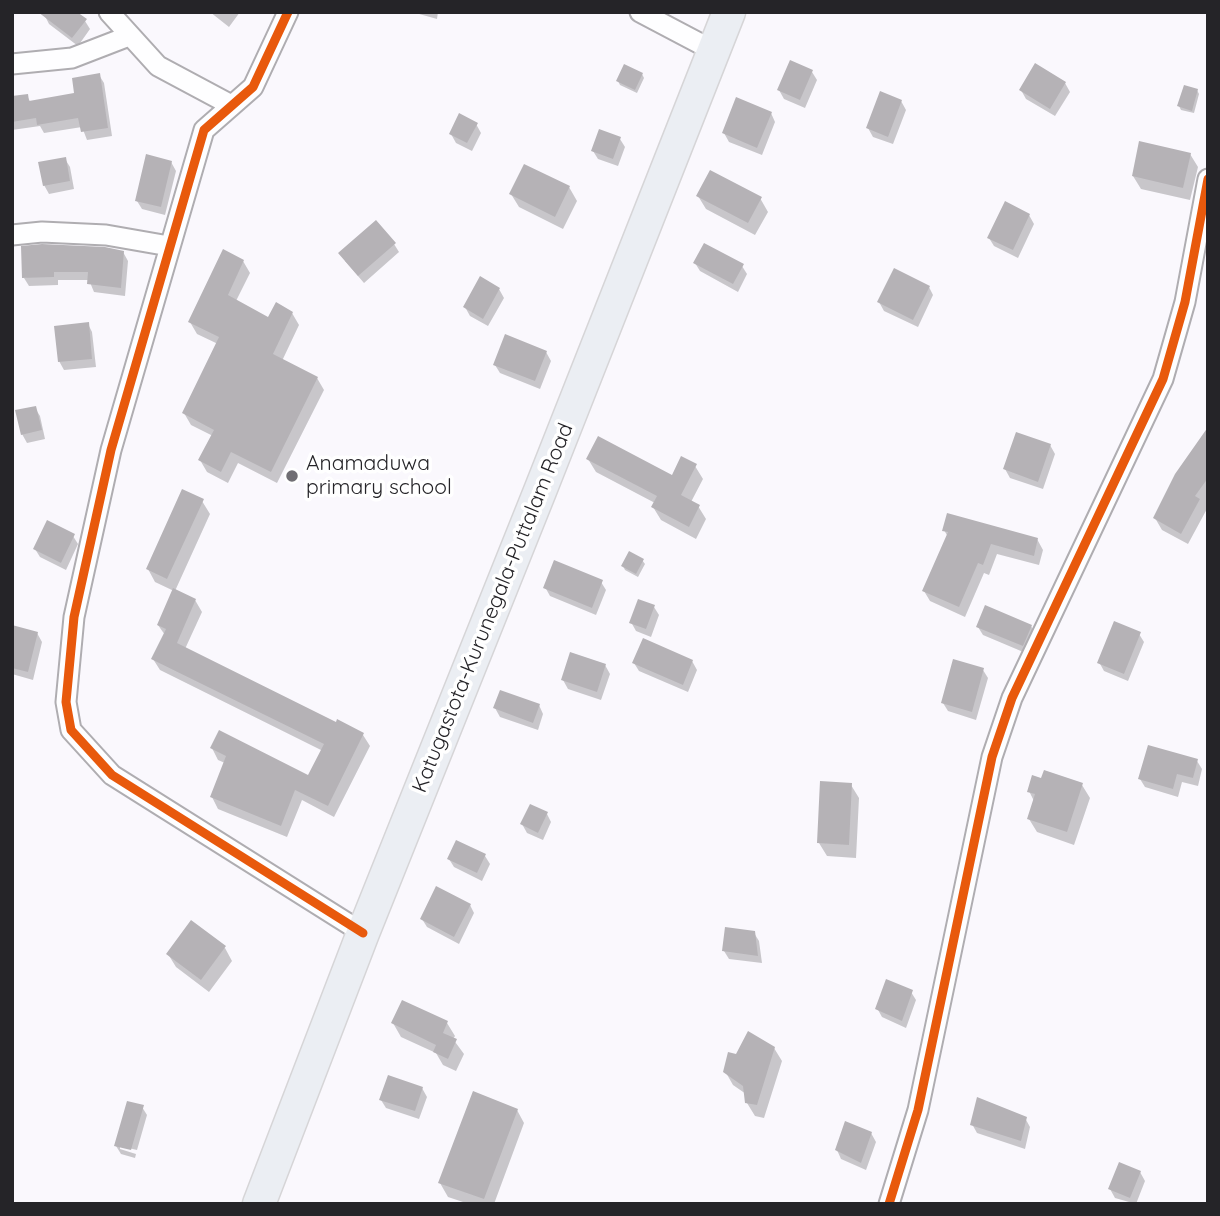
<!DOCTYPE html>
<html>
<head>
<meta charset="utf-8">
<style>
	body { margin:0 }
	#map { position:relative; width:1220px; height:1216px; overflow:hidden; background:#faf8fd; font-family:Quicksand,sans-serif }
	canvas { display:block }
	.frame { position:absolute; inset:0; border:14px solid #252428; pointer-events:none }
</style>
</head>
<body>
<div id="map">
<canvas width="1220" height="1216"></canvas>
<div class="frame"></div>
</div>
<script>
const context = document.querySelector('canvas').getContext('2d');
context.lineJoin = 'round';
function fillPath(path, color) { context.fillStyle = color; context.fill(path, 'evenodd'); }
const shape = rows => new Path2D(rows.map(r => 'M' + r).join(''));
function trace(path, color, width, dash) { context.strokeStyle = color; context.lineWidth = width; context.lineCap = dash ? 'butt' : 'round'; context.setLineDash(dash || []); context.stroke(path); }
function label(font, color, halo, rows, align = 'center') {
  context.font = font + ' Quicksand,sans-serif'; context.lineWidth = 7; context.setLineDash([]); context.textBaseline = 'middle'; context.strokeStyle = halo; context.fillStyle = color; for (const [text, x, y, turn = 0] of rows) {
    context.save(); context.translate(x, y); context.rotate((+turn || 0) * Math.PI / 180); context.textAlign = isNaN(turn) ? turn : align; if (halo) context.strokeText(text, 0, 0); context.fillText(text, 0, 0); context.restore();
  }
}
fillPath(shape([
	[210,12,240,12,229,27],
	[412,12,438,12,437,19],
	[45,16,85,21,90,29,78,46,49,24],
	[812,72,817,80,805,108,784,99,779,90],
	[642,74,644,78,637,93,620,85,618,81],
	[99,75,104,83,112,136,87,140,82,127,44,133,40,126,12,130,12,98,27,96,31,103,76,95],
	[1065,83,1070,92,1055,116,1026,99,1021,90],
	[1197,90,1199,94,1194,113,1181,110,1179,106],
	[901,101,906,110,893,144,873,137,868,128],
	[771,113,775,122,762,155,729,142,724,133],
	[476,124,481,133,472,151,456,143,451,134],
	[620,139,625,147,618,166,598,159,593,151],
	[1190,154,1198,167,1190,200,1141,189,1133,176],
	[65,159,70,167,74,189,49,194,44,185],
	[171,162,176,171,165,215,142,209,137,201],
	[569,187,577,201,563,229,519,207,511,194],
	[698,196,760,198,768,212,755,235,706,209],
	[1029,215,1034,224,1018,258,994,246,989,238],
	[394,244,399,252,364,283,345,261],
	[123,252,128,261,125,296,94,292,89,280,58,280,58,285,29,286,24,278],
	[243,261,250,273,236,301,269,320,292,313,299,325,282,361,317,378,324,390,277,483,238,463,228,483,207,472,200,460,213,436,191,425,184,413,218,344,197,334,190,322],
	[695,263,742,266,747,274,738,292,700,271],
	[929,287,933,295,918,327,884,311,879,302],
	[499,289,504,298,488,326,470,316,465,307],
	[88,324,92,332,96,367,64,370,59,361],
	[546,352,551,361,540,389,500,373,495,365],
	[35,408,40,416,45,439,27,443,22,434],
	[1208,439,1208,507,1188,544,1162,530,1155,518],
	[1050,445,1055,454,1043,489,1010,478,1005,469],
	[588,459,673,477,695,466,703,479,691,502,698,506,706,519,696,539,661,520,653,507,655,503,596,472],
	[202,501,210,514,175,591,195,600,202,612,185,649,336,724,363,735,370,746,334,817,302,800,287,837,218,809,212,797,225,763,218,760,212,748,309,777,323,751,160,670,153,659,165,635,158,625,174,591,155,582,148,569],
	[944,530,1037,539,1043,550,1039,565,997,554,989,575,984,573,965,617,930,601,924,591,948,537],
	[73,536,78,544,66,570,40,557,35,549],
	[642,560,645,564,638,577,625,570,623,566],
	[601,582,606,590,596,615,550,596,545,587],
	[654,607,659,615,651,637,636,631,631,622],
	[1031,626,1036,635,1028,654,983,635,978,627],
	[12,627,37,633,42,642,33,680,12,674],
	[1139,634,1144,642,1128,681,1104,671,1099,662],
	[692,661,697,670,688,692,639,671,634,663],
	[605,665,610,674,601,700,568,689,563,680],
	[983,670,988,678,976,720,948,711,943,703],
	[539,705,543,714,538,730,500,717,495,708],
	[1197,761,1202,769,1198,786,1182,782,1178,797,1145,787,1140,779],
	[851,785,859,798,856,858,827,856,819,843],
	[1082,785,1090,798,1074,845,1037,832,1029,819,1034,801,1029,791],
	[547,814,551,822,543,840,527,833,522,824],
	[485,856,490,864,482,881,454,867,449,859],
	[470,905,474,913,459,944,427,927,422,919],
	[754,933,759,941,762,963,729,959,724,951],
	[225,948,232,961,209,992,176,967,168,954],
	[911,992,916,1000,906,1028,882,1017,877,1008],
	[393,1023,447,1023,455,1036,453,1039,464,1054,456,1071,443,1065,436,1053,401,1037],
	[774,1048,782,1061,764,1118,755,1116,747,1103,746,1094,733,1085,725,1071,737,1056],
	[422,1088,427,1097,419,1119,386,1108,381,1100],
	[142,1107,147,1115,137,1150,120,1146,120,1149,136,1154,135,1158,121,1154,116,1146],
	[517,1110,524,1123,494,1204,469,1204,448,1197,440,1183],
	[1025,1118,1030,1127,1025,1149,977,1133,972,1124],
	[871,1133,876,1142,866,1170,841,1159,837,1150],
	[1140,1172,1145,1181,1136,1204,1115,1198,1110,1189]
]), '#0003');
fillPath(shape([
	[38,12,77,12,87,19,72,38],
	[790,60,813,70,800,100,777,90],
	[1035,63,1066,82,1050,109,1019,90],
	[624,64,643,73,635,90,616,81],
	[100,73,108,128,81,132,78,118,37,125,36,118,12,122,12,96,28,94,29,101,74,93,72,78],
	[1184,85,1198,89,1192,111,1177,106],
	[880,91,902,100,888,137,866,128],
	[736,97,772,112,757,148,722,133],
	[459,113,478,123,467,143,449,134],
	[599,129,621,137,613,159,591,151],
	[1139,141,1191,153,1183,188,1132,176],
	[146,154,172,161,161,207,135,201],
	[66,157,70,181,43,186,38,162],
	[524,164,570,186,555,217,509,194],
	[710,170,762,197,748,223,696,196],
	[1005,201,1030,214,1013,250,987,238],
	[376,220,396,243,358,276,338,253],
	[704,243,744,264,733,284,693,263],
	[42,244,105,247,124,251,121,288,87,284,88,272,54,272,54,277,22,278,21,246],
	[223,249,244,260,228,295,268,317,276,302,293,312,273,354,318,377,271,472,231,452,221,472,198,460,214,430,182,413,219,337,188,322],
	[894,268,930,286,913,320,877,302],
	[480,276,500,288,483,319,463,307],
	[89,322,92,359,58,362,54,326],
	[505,334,547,351,535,381,493,365],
	[36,406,42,430,21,435,15,410],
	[1208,427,1208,478,1195,496,1200,499,1181,534,1153,518,1175,474],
	[1016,432,1051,444,1038,482,1003,469],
	[598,436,672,475,681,456,697,464,681,495,700,505,689,527,651,507,657,496,586,459],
	[182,489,204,499,167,579,146,569],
	[947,513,1038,538,1034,556,991,544,983,565,978,563,959,607,922,591,948,532,942,531],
	[47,520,75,534,61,563,33,549],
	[629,551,644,559,636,574,621,566],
	[554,560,603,580,592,608,543,588],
	[173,588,196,599,177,643,336,722,337,719,364,733,328,806,295,790,281,826,210,797,226,756,210,748,219,730,308,775,324,744,151,659,166,629,157,625],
	[638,599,655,605,646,629,629,623],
	[985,605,1032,625,1023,646,976,627],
	[1114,621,1141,632,1124,674,1097,663],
	[12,625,38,632,28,672,12,668],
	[643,638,693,660,683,685,632,663],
	[570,652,606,664,597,692,561,680],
	[953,659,984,668,972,712,941,703],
	[500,690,540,704,533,723,493,708],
	[1148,745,1198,759,1193,778,1177,774,1173,789,1138,779],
	[1044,770,1083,783,1067,832,1027,819,1035,794,1027,792,1032,775,1041,778],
	[820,781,852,783,849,845,817,843],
	[530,804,548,812,538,833,520,824],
	[456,840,486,854,477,873,447,859],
	[436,886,471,904,454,937,420,919],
	[191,920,226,946,201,980,166,954],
	[725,927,755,931,758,956,722,951],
	[886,979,913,990,902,1021,875,1009],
	[402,1000,448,1021,443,1033,457,1039,448,1059,433,1052,436,1045,391,1023],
	[748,1031,775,1047,757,1105,745,1103,743,1086,723,1072,728,1052,736,1054],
	[388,1075,423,1087,415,1111,379,1100],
	[473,1091,518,1109,484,1199,438,1183],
	[977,1097,1027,1117,1021,1141,970,1125],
	[127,1101,144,1105,131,1150,114,1146],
	[845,1121,872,1132,861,1163,835,1150],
	[1119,1162,1141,1171,1130,1198,1108,1189]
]), '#b5b2b6');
const minor = shape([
	[109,12,158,66,231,105],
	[288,12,253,87,204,130,111,450,74,617,66,702,71,730,112,775,363,933],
	[640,12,714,51],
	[12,64,72,58,129,36],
	[12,235,42,232,106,235,169,246],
	[889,1204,918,1110,992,757,1012,698,1163,379,1185,302,1208,179]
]);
const trunk = shape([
	[259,1204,363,933,540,491,729,12]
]);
trace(minor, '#afadb1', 23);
trace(trunk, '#d6d5d7', 35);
trace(minor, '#fefeff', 19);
trace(trunk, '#ebeef3', 32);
trace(shape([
	[288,12,253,87,204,130,111,450,74,617,66,702,71,730,112,775,363,933],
	[889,1204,918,1110,992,757,1012,698,1163,379,1185,302,1208,179]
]), '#e8590c', 9);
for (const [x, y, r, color] of [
	[292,476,7,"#706e73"]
]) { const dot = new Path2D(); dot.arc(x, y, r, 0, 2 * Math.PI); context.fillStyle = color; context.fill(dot); trace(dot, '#fff', 2.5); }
label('21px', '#252428', '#fff', [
	["Anamaduwa",306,464],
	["primary school",306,488]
], 'left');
label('21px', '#252428', '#fff', [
	["Katugastota-Kurunegala-Puttalam Road",493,608,-68]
]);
</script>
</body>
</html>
